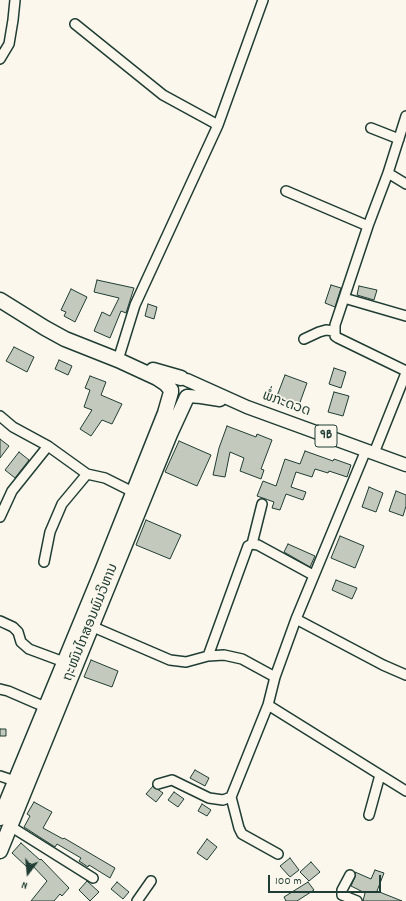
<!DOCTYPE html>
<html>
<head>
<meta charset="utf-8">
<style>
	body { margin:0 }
	#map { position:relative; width:406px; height:901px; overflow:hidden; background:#fbf7ec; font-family:Dekko,sans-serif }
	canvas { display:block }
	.north { position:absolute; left:8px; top:853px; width:40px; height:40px; -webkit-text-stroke:3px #fbf7ec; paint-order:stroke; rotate:196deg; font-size:11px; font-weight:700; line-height:16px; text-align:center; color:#1f3d34 }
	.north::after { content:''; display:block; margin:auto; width:14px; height:18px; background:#1f3d34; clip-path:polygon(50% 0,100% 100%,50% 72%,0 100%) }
	.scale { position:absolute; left:268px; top:875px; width:113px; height:18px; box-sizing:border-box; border:2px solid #1f3d34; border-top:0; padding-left:5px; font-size:12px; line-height:14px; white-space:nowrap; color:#1f3d34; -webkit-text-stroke:3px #fbf7ec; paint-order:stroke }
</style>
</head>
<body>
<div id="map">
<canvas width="406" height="901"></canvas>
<div class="north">N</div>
<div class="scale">100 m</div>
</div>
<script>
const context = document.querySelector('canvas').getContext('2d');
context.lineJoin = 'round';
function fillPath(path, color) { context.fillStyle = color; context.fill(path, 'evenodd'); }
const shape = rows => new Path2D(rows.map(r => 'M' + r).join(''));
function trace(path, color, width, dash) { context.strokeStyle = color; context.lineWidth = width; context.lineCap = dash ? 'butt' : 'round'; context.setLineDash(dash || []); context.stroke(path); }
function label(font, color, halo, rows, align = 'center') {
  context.font = font + ' Dekko,"Noto Sans Lao",sans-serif'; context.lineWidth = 3.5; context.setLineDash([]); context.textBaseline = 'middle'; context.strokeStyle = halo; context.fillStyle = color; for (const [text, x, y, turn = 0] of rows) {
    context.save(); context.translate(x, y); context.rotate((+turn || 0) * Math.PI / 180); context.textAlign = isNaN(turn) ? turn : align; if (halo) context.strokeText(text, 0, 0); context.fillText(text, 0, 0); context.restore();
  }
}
const building = shape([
	[97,280,134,288,126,313,121,311,110,338,94,331,102,312,110,316,119,298,94,292,97,280],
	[331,285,341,288,335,307,325,303,331,285],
	[359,286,377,290,374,300,357,295,359,286],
	[71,289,87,297,75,322,64,316,66,312,61,310,71,289],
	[148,304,157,307,154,319,145,316,148,304],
	[14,347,34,357,27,372,6,361,14,347],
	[59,360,72,366,68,375,55,369,59,360],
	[334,368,346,372,341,388,329,384,334,368],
	[285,375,307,383,299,405,277,396,285,375],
	[90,376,106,382,101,395,122,404,112,424,102,420,91,436,80,429,92,410,84,407,90,390,85,388,90,376],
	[334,392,349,396,343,416,328,412,334,392],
	[227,426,256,437,257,434,272,440,261,469,264,470,261,479,240,471,244,458,230,452,225,477,213,475,219,448,227,426],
	[0,439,9,446,0,458,0,439],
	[179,441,211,455,197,486,165,472,179,441],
	[305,451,333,461,334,459,351,465,347,477,329,471,328,473,315,469,312,477,296,472,291,487,306,492,303,500,286,494,280,510,272,508,274,502,257,496,263,481,276,486,285,459,300,464,305,451],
	[19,452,29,460,15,478,5,470,19,452],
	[369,487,383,493,376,512,362,507,369,487],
	[396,491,406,495,406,506,403,516,389,511,396,491],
	[146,520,181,535,170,559,136,545,146,520],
	[340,536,364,546,355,568,331,558,340,536],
	[288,544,315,556,310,567,284,552,288,544],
	[336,580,357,588,352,599,332,590,336,580],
	[91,660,118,671,112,687,84,677,91,660],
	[0,729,6,729,6,736,0,736,0,729],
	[195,770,209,778,205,786,190,778,195,770],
	[153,786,163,793,156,802,146,794,153,786],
	[174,792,184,799,178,807,168,800,174,792],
	[34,802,52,812,43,828,63,839,64,838,115,868,110,878,89,865,88,867,79,861,81,858,57,844,55,847,24,827,30,816,27,814,34,802],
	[202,804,211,810,207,816,198,811,202,804],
	[207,839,217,847,207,860,197,853,207,839],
	[21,843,40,860,41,859,69,888,62,896,60,894,54,901,31,901,47,881,30,863,27,867,12,853,21,843],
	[290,858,299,870,290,877,280,866,290,858],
	[311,862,320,872,309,881,300,872,311,862],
	[375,870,384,873,377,891,402,901,363,901,365,893,351,886,355,877,355,872,371,879,375,870],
	[87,881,99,892,90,901,79,890,87,881],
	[117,882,129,892,123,899,111,889,117,882],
	[308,882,314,890,297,901,286,901,284,897,308,882]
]);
fillPath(building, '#c4c9be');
trace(building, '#1f3d34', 1);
const minor = shape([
	[75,24,163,95,218,125],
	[0,59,9,44,13,20,15,0],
	[406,116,388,173,368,226,335,325,335,336,338,338,406,371],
	[371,128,399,139],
	[388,173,406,184],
	[286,191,368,226],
	[344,298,406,316],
	[304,339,319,332,326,330,335,331],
	[118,360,135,305,218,125,263,0],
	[0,416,13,427,48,446,87,474,105,478,133,492],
	[374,453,406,373],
	[0,517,12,491,48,446],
	[252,544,262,504],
	[44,562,50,532,62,504,87,474],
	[296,619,383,665,406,675],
	[0,621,13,627,18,632,21,642,29,649,64,662],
	[91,626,170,660,186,662,208,656,224,655,242,659,275,677],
	[208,656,248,546,252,544,258,545,313,575],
	[0,689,8,691,45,707],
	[268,705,406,791],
	[0,776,15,781],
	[158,784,172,780,209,798,223,800,231,797],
	[369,815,380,775],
	[10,826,93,878],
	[278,854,242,834,239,828,231,797,268,705,275,677,296,619,366,450],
	[350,875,342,890,342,895,357,901],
	[137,901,151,881]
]);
const major = shape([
	[187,380,247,407,406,465],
	[188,396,201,397,220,400]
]);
const highway = shape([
	[0,300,45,328,65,339,118,360,157,378,166,384,171,390],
	[153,370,181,378],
	[0,818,102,571,165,413,171,392],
	[0,851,170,434,187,397]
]);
trace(minor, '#1f3d34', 12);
trace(major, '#1f3d34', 15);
trace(highway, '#1f3d34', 17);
trace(minor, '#fbf7ec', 9);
trace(major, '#fbf7ec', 12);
trace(highway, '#fbf7ec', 14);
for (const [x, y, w] of [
	[326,436,22]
]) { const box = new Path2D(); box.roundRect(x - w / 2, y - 11, w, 22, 3); context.fillStyle = '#fbf7ec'; context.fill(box); trace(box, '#1f3d34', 1); }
label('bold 13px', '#1f3d34', null, [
	["9B",326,436]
]);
label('14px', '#1f3d34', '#fbf7ec', [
	["ພໍ່ກະດວດ",286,405,20],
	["ຖະໜົນໄກສອນພົມວິຫານ",92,623,-68]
]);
</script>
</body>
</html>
